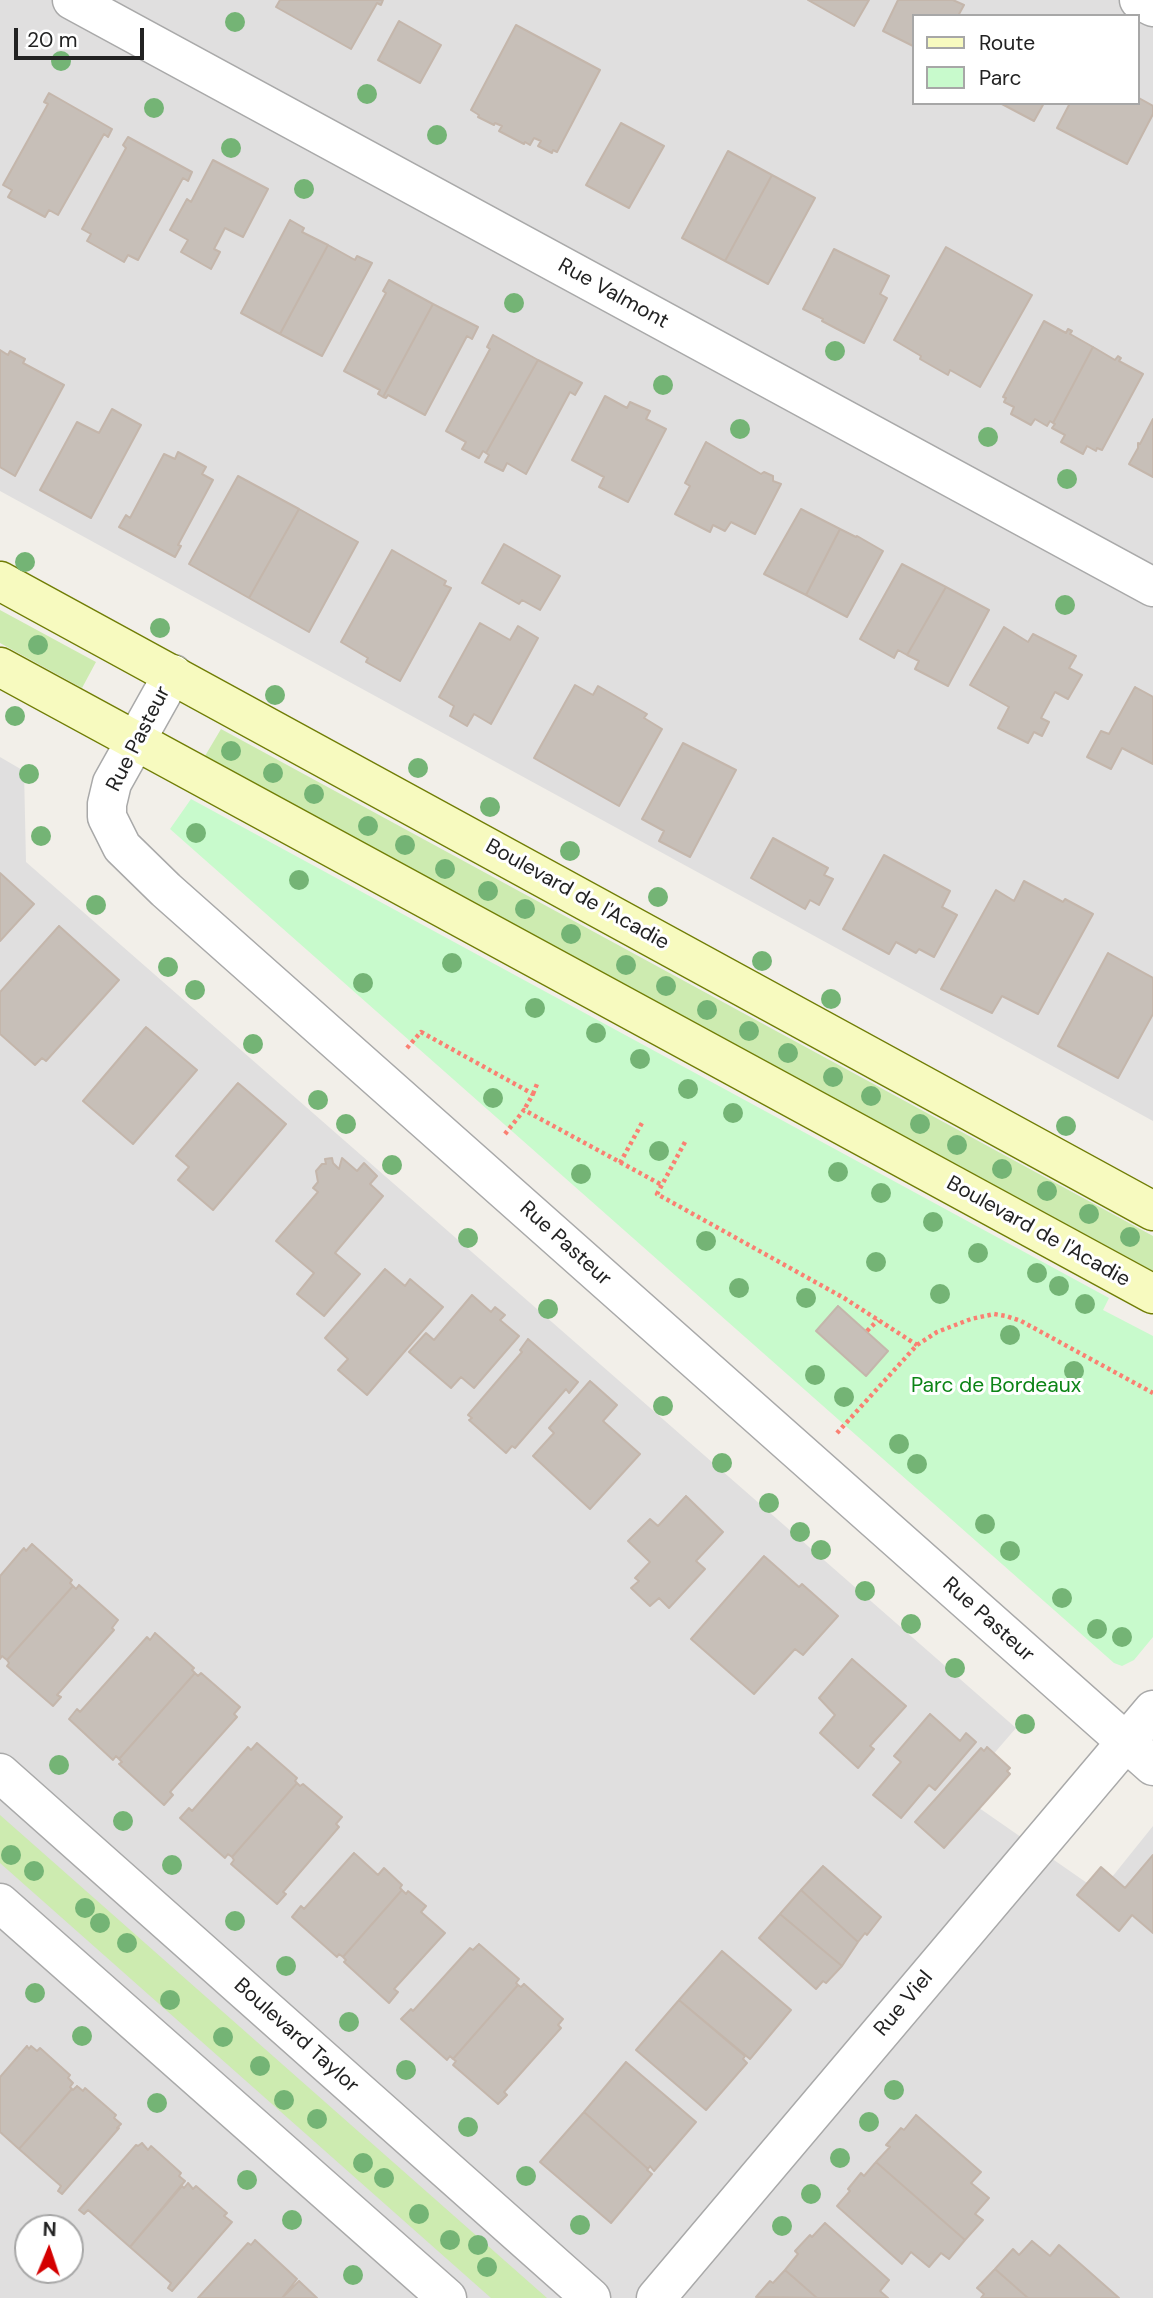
<!DOCTYPE html>
<html>
<head>
<meta charset="utf-8">
<style>
	body { margin:0 }
	#map { position:relative; width:1153px; height:2298px; overflow:hidden; background:#f2efe9; font-family:"DM Sans",sans-serif }
	canvas { display:block }
	.legend { position:absolute; left:912px; top:14px; width:228px; height:91px; box-sizing:border-box; background:#fff; border:2px solid #a7a7a7; margin:0; padding:9px 12px; list-style:none; font-size:21px; color:#222 }
	.legend li { display:flex; align-items:center; gap:14px; height:35px }
	.legend b { width:35px; border:2px solid #a7a7a7 }
	.north { position:absolute; left:14px; top:2214px; width:70px; height:70px; box-sizing:border-box; background:#fff; border:2px solid #a7a7a7; border-radius:50%; rotate:2deg; font-size:19px; font-weight:700; line-height:28px; text-align:center; color:#222 }
	.north::after { content:''; display:block; margin:auto; width:24px; height:32px; background:#d40000; clip-path:polygon(50% 0,100% 100%,50% 72%,0 100%) }
	.scale { position:absolute; left:14px; top:28px; width:130px; height:32px; box-sizing:border-box; border:4px solid #222; border-top:0; padding-left:9px; font-size:21px; line-height:24px; white-space:nowrap; color:#222; -webkit-text-stroke:5px #fff; paint-order:stroke }
</style>
</head>
<body>
<div id="map">
<canvas width="1153" height="2298"></canvas>
<ul class="legend">
<li><b style="height:9px;background:#f7fabf"></b>Route</li>
<li><b style="height:19px;background:#c8facc"></b>Parc</li>
</ul>
<div class="north">N</div>
<div class="scale">20 m</div>
</div>
<script>
const context = document.querySelector('canvas').getContext('2d');
context.lineJoin = 'round';
function fillPath(path, color) { context.fillStyle = color; context.fill(path, 'evenodd'); }
const shape = rows => new Path2D(rows.map(r => 'M' + r).join(''));
function trace(path, color, width, dash) { context.strokeStyle = color; context.lineWidth = width; context.lineCap = dash ? 'butt' : 'round'; context.setLineDash(dash || []); context.stroke(path); }
function label(font, color, halo, rows, align = 'center') {
  context.font = font + ' "DM Sans",sans-serif'; context.lineWidth = 6; context.setLineDash([]); context.textBaseline = 'middle'; context.strokeStyle = halo; context.fillStyle = color; for (const [text, x, y, turn = 0] of rows) {
    context.save(); context.translate(x, y); context.rotate((+turn || 0) * Math.PI / 180); context.textAlign = isNaN(turn) ? turn : align; if (halo) context.strokeText(text, 0, 0); context.fillText(text, 0, 0); context.restore();
  }
}
fillPath(shape([
	[0,0,1153,0,1153,1121,0,491],
	[913,16,1137,16,1137,103,913,103],
	[0,757,24,771,26,862,1016,1728,959,1794,1100,1892,1153,1826,1153,2298,0,2298],
	[28,2228,70,2228,70,2270,28,2270]
]), '#e0dfdf');
fillPath(shape([
	[0,610,96,662,82,688,0,643],
	[221,729,1153,1236,1153,1271,205,756],
	[0,1815,547,2298,491,2298,0,1863]
]), '#cdebb0');
fillPath(shape([
	[191,799,1109,1298,1103,1310,1153,1336,1153,1637,1134,1660,1122,1666,1114,1663,170,829]
]), '#c8facc');
const building = shape([
	[280,0,383,0,381,5,377,3,351,49,276,7,280,0],
	[808,0,869,0,854,26,808,0],
	[898,0,953,0,964,5,958,16,913,16,913,46,883,31,898,0],
	[399,21,441,45,420,83,378,60,399,21],
	[516,25,600,70,557,152,553,150,552,153,538,146,541,141,534,138,530,145,525,142,524,144,499,131,502,126,495,123,494,125,478,117,479,115,471,110,516,25],
	[49,93,112,129,108,137,104,134,58,215,49,210,45,217,8,197,12,190,3,185,48,104,44,102,49,93],
	[1137,97,1153,106,1153,114,1127,164,1057,128,1070,103,1137,103,1137,97],
	[1000,103,1044,103,1034,121,1000,103],
	[621,123,664,146,629,208,586,185,621,123],
	[128,137,192,172,188,181,183,178,138,260,128,255,124,262,87,241,91,234,82,229,126,148,123,145,128,137],
	[728,151,772,175,725,261,682,238,728,151],
	[213,160,268,189,243,237,225,228,214,249,220,252,211,269,181,252,188,240,170,230,187,199,191,202,213,160],
	[772,175,815,198,768,284,725,261,772,175],
	[290,220,304,228,302,232,328,245,280,334,241,313,290,220],
	[328,245,355,260,357,256,372,263,322,356,280,334,328,245],
	[946,247,1032,295,980,387,950,370,948,375,920,359,921,356,894,340,946,247],
	[834,249,889,276,880,294,887,298,864,343,822,321,823,319,803,309,834,249],
	[389,280,433,304,383,397,378,394,380,390,344,371,386,293,383,291,389,280],
	[433,304,478,327,472,339,467,336,425,415,388,395,386,398,383,397,433,304],
	[1044,321,1066,333,1068,329,1072,331,1070,334,1093,347,1053,423,1050,421,1047,426,1035,419,1031,425,1011,414,1014,407,1004,402,1006,398,1003,397,1044,321],
	[493,335,538,360,486,453,483,451,479,458,462,449,466,442,446,431,490,349,487,347,493,335],
	[1093,347,1115,360,1118,356,1121,358,1119,361,1143,374,1102,450,1097,448,1096,451,1087,446,1083,454,1061,442,1065,435,1052,428,1055,424,1053,423,1093,347],
	[0,350,8,355,10,351,25,359,23,363,64,385,15,476,0,467,0,350],
	[538,360,582,383,575,395,570,392,526,474,507,463,503,471,485,462,489,455,486,453,538,360],
	[605,396,627,408,630,402,650,411,646,419,666,429,628,502,599,487,604,477,572,460,605,396],
	[112,409,141,425,91,518,40,490,77,422,99,433,112,409],
	[1153,419,1153,477,1129,464,1138,448,1138,443,1140,444,1153,419],
	[706,442,761,474,764,472,773,476,773,481,781,484,755,534,731,522,725,531,713,525,710,532,675,514,690,486,685,483,706,442],
	[178,452,206,467,202,474,213,480,178,545,181,546,175,557,119,527,126,515,130,518,164,454,175,459,178,452],
	[238,476,299,509,249,598,189,564,238,476],
	[299,509,358,542,309,632,249,598,299,509],
	[801,509,840,529,806,595,764,574,801,509],
	[840,529,856,537,857,536,883,551,847,617,806,595,840,529],
	[504,544,560,576,540,610,522,600,519,604,482,583,504,544],
	[392,550,446,581,444,585,451,588,400,681,366,662,368,658,341,642,392,550],
	[902,564,946,587,907,655,898,650,894,658,860,639,902,564],
	[946,587,989,610,948,686,915,669,919,661,907,655,946,587],
	[480,623,510,640,518,626,538,638,491,724,474,714,467,726,450,716,454,706,439,697,480,623],
	[1004,627,1028,642,1033,634,1076,656,1069,668,1082,675,1068,699,1055,692,1041,718,1049,722,1042,736,1034,732,1028,743,998,728,1009,707,970,685,1004,627],
	[575,685,593,695,598,686,647,714,644,718,662,729,619,806,534,758,575,685],
	[1135,687,1153,697,1153,764,1122,748,1111,769,1087,757,1101,731,1109,734,1135,687],
	[683,743,736,770,690,857,659,841,664,831,642,819,683,743],
	[773,838,828,868,824,875,833,879,819,905,810,900,805,909,751,878,773,838],
	[884,855,950,891,942,907,957,915,934,957,919,949,916,953,896,942,889,954,843,929,884,855],
	[0,873,34,904,0,941,0,873],
	[1024,881,1063,902,1065,899,1093,914,1038,1014,1002,996,992,1013,941,989,996,890,1014,901,1024,881],
	[59,926,119,980,46,1061,42,1058,35,1065,0,1034,0,992,59,926],
	[1108,953,1153,978,1153,1014,1118,1078,1058,1046,1108,953],
	[146,1027,197,1070,133,1144,83,1101,146,1027],
	[238,1083,286,1124,213,1210,178,1180,189,1167,176,1156,238,1083],
	[332,1158,333,1163,339,1169,342,1158,357,1171,364,1163,377,1176,370,1184,383,1196,335,1253,360,1274,324,1316,297,1294,314,1273,276,1241,318,1192,313,1188,318,1182,316,1171,322,1164,326,1164,325,1159,332,1158],
	[385,1269,405,1286,410,1279,443,1307,367,1395,338,1370,348,1359,325,1338,385,1269],
	[472,1295,491,1312,495,1307,505,1315,500,1320,519,1336,474,1388,461,1377,451,1388,409,1352,426,1333,434,1340,472,1295],
	[838,1306,888,1351,866,1376,816,1331,838,1306],
	[528,1339,578,1382,569,1393,566,1389,515,1448,512,1446,506,1453,469,1420,472,1418,468,1415,522,1352,520,1350,528,1339],
	[590,1381,617,1405,603,1421,640,1454,590,1509,533,1456,554,1433,549,1428,590,1381],
	[686,1496,723,1532,696,1561,705,1569,669,1608,659,1598,650,1606,631,1588,639,1581,635,1578,650,1562,628,1541,650,1519,658,1526,686,1496],
	[32,1544,72,1580,70,1583,73,1586,7,1660,2,1656,0,1659,0,1576,24,1548,26,1551,32,1544],
	[764,1556,799,1587,802,1584,838,1616,803,1655,795,1649,754,1694,691,1639,764,1556],
	[79,1585,118,1620,112,1628,114,1630,57,1695,61,1697,53,1706,7,1666,9,1663,7,1660,73,1586,76,1589,79,1585],
	[155,1633,194,1668,192,1670,195,1673,119,1759,116,1756,113,1760,69,1719,77,1709,80,1712,147,1637,150,1640,155,1633],
	[852,1659,906,1706,870,1746,874,1749,858,1768,820,1733,835,1715,819,1698,852,1659],
	[195,1673,198,1676,201,1673,240,1707,234,1714,237,1717,170,1792,173,1795,164,1805,119,1764,122,1762,119,1759,195,1673],
	[930,1714,960,1741,966,1733,976,1742,935,1790,929,1785,901,1818,873,1795,901,1762,894,1756,930,1714],
	[257,1743,297,1778,295,1781,297,1783,232,1857,228,1854,225,1858,180,1818,189,1808,192,1811,248,1747,251,1750,257,1743],
	[987,1747,1010,1768,1007,1771,1010,1774,944,1848,915,1822,981,1748,984,1751,987,1747],
	[297,1783,300,1786,303,1784,342,1817,336,1824,339,1827,283,1892,286,1894,277,1904,231,1864,234,1860,232,1857,297,1783],
	[354,1853,378,1875,384,1868,402,1885,400,1888,402,1890,343,1957,339,1954,337,1957,292,1917,301,1906,304,1909,354,1853],
	[1153,1855,1153,1933,1132,1915,1119,1931,1077,1895,1101,1867,1125,1888,1153,1855],
	[823,1866,881,1917,867,1935,865,1933,858,1942,801,1890,823,1866],
	[402,1890,406,1894,408,1891,426,1906,421,1912,445,1933,394,1989,398,1992,389,2003,344,1962,346,1960,343,1957,402,1890],
	[801,1890,858,1942,842,1966,780,1914,801,1890],
	[780,1914,842,1966,826,1983,823,1981,816,1989,759,1938,780,1914],
	[479,1944,519,1979,516,1983,518,1985,453,2059,450,2056,447,2060,401,2019,411,2009,413,2011,470,1948,473,1950,479,1944],
	[722,1951,791,2010,750,2059,679,2000,722,1951],
	[524,1984,563,2019,558,2025,561,2028,504,2092,507,2095,498,2104,453,2065,456,2061,453,2059,518,1985,521,1987,524,1984],
	[679,2000,745,2056,743,2059,747,2063,706,2110,636,2050,679,2000],
	[27,2046,29,2049,31,2046,37,2051,40,2048,70,2075,68,2078,73,2083,70,2087,72,2089,19,2149,0,2132,0,2077,27,2046],
	[626,2062,696,2122,654,2171,650,2166,648,2169,584,2112,626,2062],
	[77,2086,83,2091,85,2088,116,2115,114,2118,121,2124,117,2128,119,2128,62,2194,58,2191,61,2186,19,2149,72,2089,73,2090,77,2086],
	[584,2112,648,2169,647,2170,652,2174,611,2223,540,2162,584,2112],
	[916,2115,981,2172,971,2183,989,2198,975,2214,983,2220,965,2240,876,2162,890,2147,886,2145,901,2128,904,2130,916,2115],
	[142,2143,148,2150,151,2146,181,2173,179,2176,185,2181,130,2247,88,2210,84,2214,79,2210,136,2145,138,2146,142,2143],
	[876,2162,965,2240,949,2259,941,2253,929,2267,911,2252,902,2264,837,2206,850,2191,848,2189,861,2173,864,2176,876,2162],
	[188,2183,193,2189,196,2186,227,2213,224,2216,232,2222,172,2291,168,2288,171,2283,130,2247,182,2186,184,2188,188,2183],
	[825,2223,889,2280,880,2291,888,2298,817,2298,785,2270,798,2254,795,2251,810,2235,812,2237,825,2223],
	[255,2240,297,2279,282,2298,198,2298,248,2243,251,2245,255,2240],
	[1032,2241,1050,2256,1059,2245,1119,2298,1028,2298,995,2269,1013,2249,1019,2255,1032,2241],
	[995,2269,1028,2298,981,2298,984,2294,977,2288,995,2269],
	[785,2270,817,2298,756,2297,770,2281,773,2283,785,2270],
	[299,2281,317,2298,282,2298,299,2281]
]);
fillPath(building, '#c7bfb8');
trace(building, '#c4b6ab', 2);
const street = shape([
	[72,0,1153,587],
	[1139,0,1153,7],
	[173,674,112,783,107,804,107,817,122,847,166,890,1153,1766],
	[0,1773,591,2298],
	[0,1903,447,2298],
	[656,2298,1153,1710]
]);
const secondary = shape([
	[0,581,1153,1211],
	[0,667,1153,1294]
]);
trace(street, '#a9a9a9', 41);
trace(secondary, '#707d05', 41);
trace(shape([
	[407,1048,421,1032,533,1094,524,1110],
	[533,1094,537,1084],
	[505,1134,524,1110,662,1185],
	[685,1142,657,1194,844,1298,917,1345],
	[620,1163,643,1121],
	[867,1331,878,1320],
	[837,1433,917,1345,937,1332,971,1319,994,1314,1006,1316,1021,1321,1153,1393]
]), '#fa8072', 4.5, [3.5, 3.5]);
trace(street, '#fff', 38);
trace(secondary, '#f7fabf', 38);
context.fillStyle = '#74b475';
for (const [x, y] of [
	[235,22],
	[61,61],
	[367,94],
	[154,108],
	[437,135],
	[231,148],
	[304,189],
	[514,303],
	[835,351],
	[663,385],
	[740,429],
	[988,437],
	[1067,479],
	[25,562],
	[1065,605],
	[160,628],
	[38,645],
	[275,695],
	[15,716],
	[231,751],
	[418,768],
	[273,773],
	[29,774],
	[314,794],
	[490,807],
	[368,826],
	[196,833],
	[41,836],
	[405,845],
	[570,851],
	[445,869],
	[299,880],
	[488,891],
	[658,897],
	[96,905],
	[525,909],
	[571,934],
	[762,961],
	[452,963],
	[626,965],
	[168,967],
	[363,983],
	[666,986],
	[195,990],
	[831,999],
	[535,1008],
	[707,1010],
	[749,1031],
	[596,1033],
	[253,1044],
	[788,1053],
	[640,1059],
	[833,1077],
	[688,1089],
	[871,1096],
	[493,1098],
	[318,1100],
	[733,1113],
	[346,1124],
	[920,1124],
	[1066,1126],
	[957,1145],
	[659,1151],
	[392,1165],
	[1002,1169],
	[838,1172],
	[581,1174],
	[1047,1191],
	[881,1193],
	[1089,1214],
	[933,1222],
	[1130,1237],
	[468,1238],
	[706,1241],
	[978,1253],
	[876,1262],
	[1037,1273],
	[1059,1286],
	[739,1288],
	[940,1294],
	[806,1298],
	[1085,1304],
	[548,1309],
	[1010,1335],
	[1074,1371],
	[815,1375],
	[844,1397],
	[663,1406],
	[899,1444],
	[722,1463],
	[917,1464],
	[769,1503],
	[985,1524],
	[800,1532],
	[821,1550],
	[1010,1551],
	[865,1591],
	[1062,1598],
	[911,1624],
	[1097,1629],
	[1122,1637],
	[955,1668],
	[1025,1724],
	[59,1765],
	[123,1821],
	[11,1855],
	[172,1865],
	[34,1871],
	[85,1908],
	[235,1921],
	[100,1923],
	[127,1943],
	[286,1966],
	[35,1993],
	[170,2000],
	[349,2022],
	[82,2036],
	[223,2037],
	[260,2066],
	[406,2070],
	[894,2090],
	[284,2100],
	[157,2103],
	[317,2119],
	[869,2122],
	[468,2127],
	[840,2158],
	[363,2163],
	[526,2176],
	[384,2178],
	[247,2180],
	[811,2194],
	[419,2214],
	[292,2220],
	[580,2225],
	[782,2226],
	[450,2240],
	[478,2245],
	[487,2267],
	[353,2275]
]) { context.beginPath(); context.arc(x, y, 10, 0, 2 * Math.PI); context.fill(); }
label('21px', '#222', '#fff', [
	["Rue Valmont",613,294,29],
	["Rue Pasteur",139,739,-63],
	["Boulevard de l'Acadie",577,895,29],
	["Boulevard de l'Acadie",1038,1232,29],
	["Rue Pasteur",565,1244,42],
	["Rue Pasteur",988,1620,42],
	["Rue Viel",904,2004,-50],
	["Boulevard Taylor",296,2036,42]
]);
label('21px', '#0c8416', '#fff', [
	["Parc de Bordeaux",996,1386]
]);
</script>
</body>
</html>
